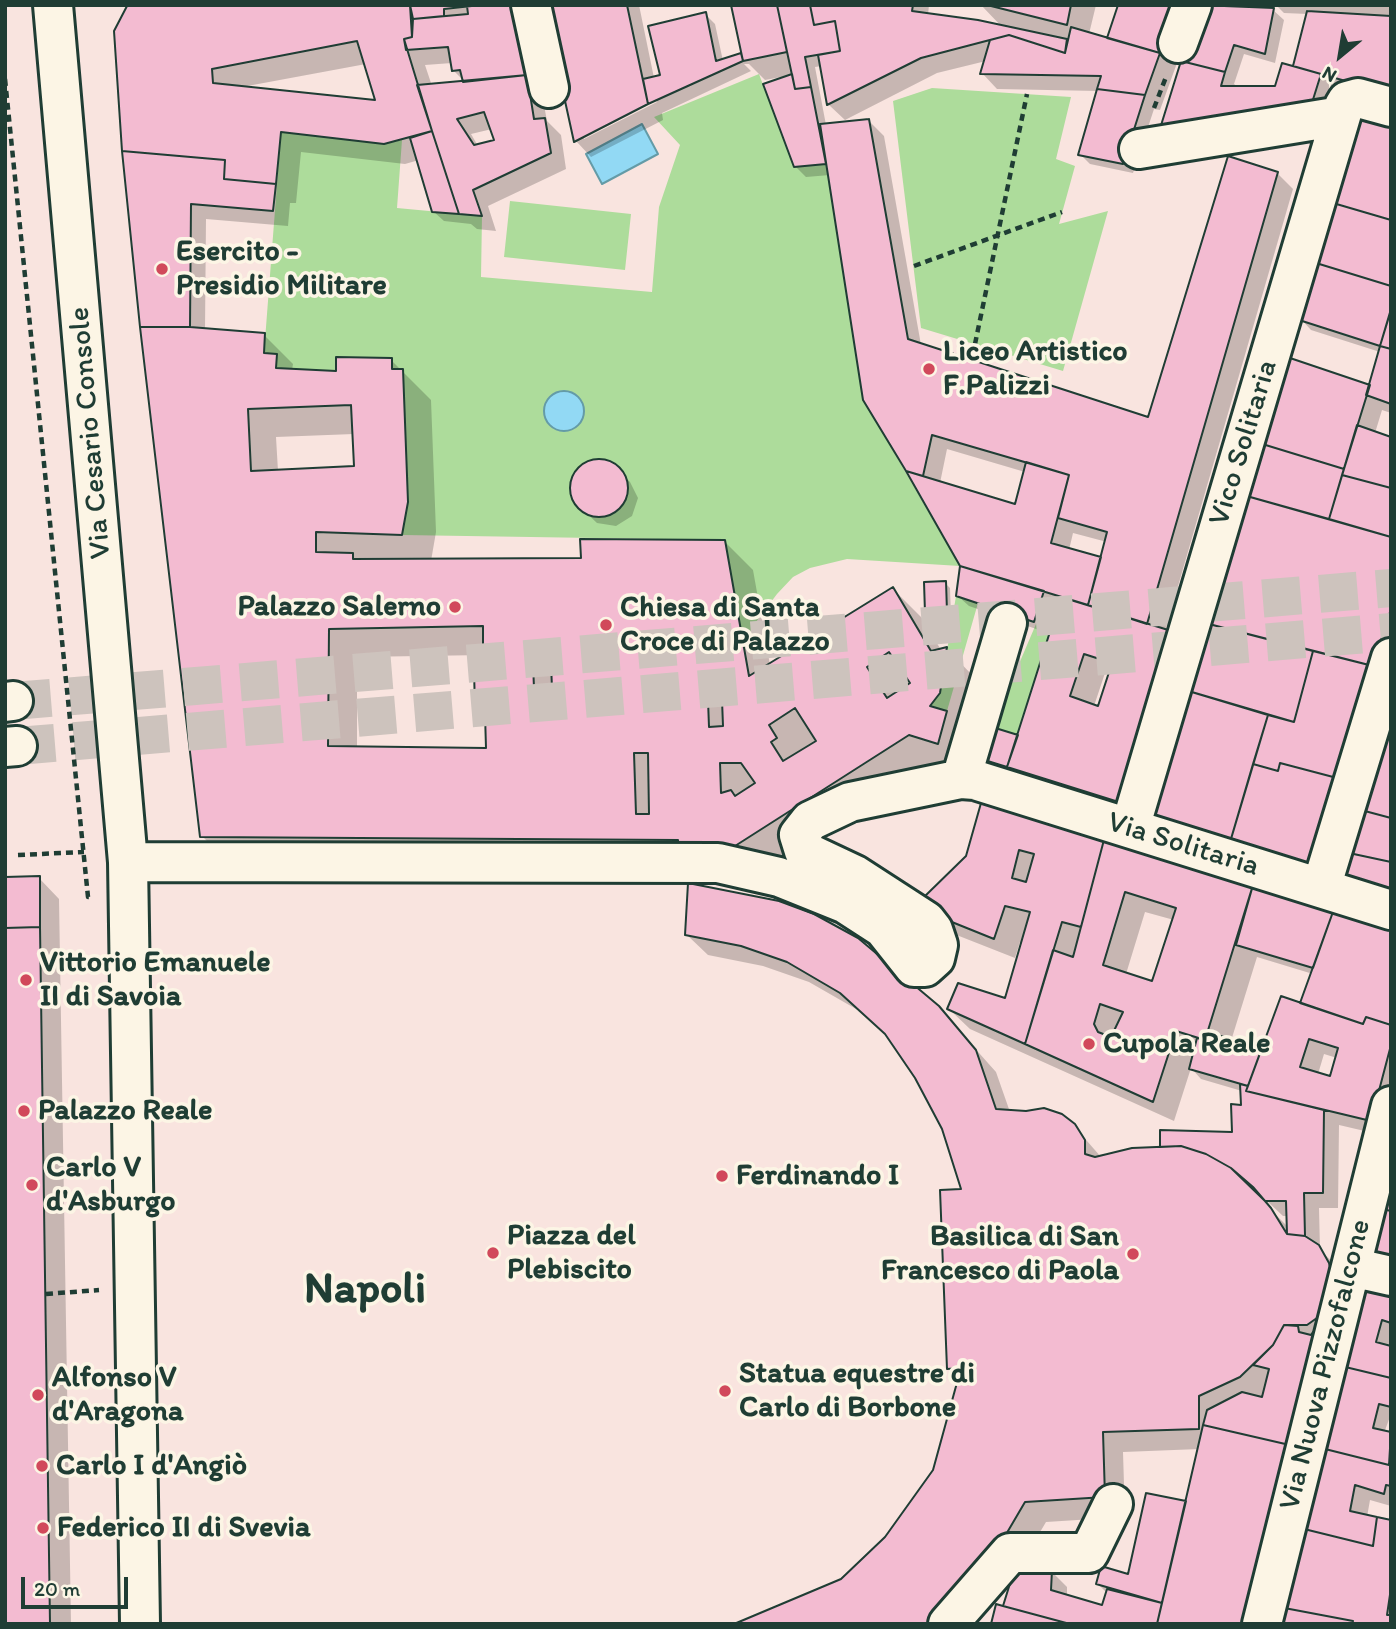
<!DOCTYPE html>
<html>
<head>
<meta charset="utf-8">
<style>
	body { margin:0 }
	#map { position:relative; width:1396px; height:1629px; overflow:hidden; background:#f9e4df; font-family:Itim,sans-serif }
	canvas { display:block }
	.frame { position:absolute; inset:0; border:7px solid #1f3d34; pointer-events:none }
	.north { position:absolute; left:1305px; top:21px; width:70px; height:70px; -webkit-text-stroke:5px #fcf5e5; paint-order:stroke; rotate:210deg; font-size:19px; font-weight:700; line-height:28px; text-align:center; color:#1f3d34 }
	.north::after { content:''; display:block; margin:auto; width:24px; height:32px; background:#1f3d34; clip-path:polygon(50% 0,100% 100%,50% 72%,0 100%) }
	.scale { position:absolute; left:21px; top:1577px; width:107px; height:32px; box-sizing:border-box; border:4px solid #1f3d34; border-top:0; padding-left:9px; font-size:21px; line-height:24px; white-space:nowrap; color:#1f3d34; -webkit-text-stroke:5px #fcf5e5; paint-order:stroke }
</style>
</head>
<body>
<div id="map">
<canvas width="1396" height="1629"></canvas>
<div class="frame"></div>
<div class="north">N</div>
<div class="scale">20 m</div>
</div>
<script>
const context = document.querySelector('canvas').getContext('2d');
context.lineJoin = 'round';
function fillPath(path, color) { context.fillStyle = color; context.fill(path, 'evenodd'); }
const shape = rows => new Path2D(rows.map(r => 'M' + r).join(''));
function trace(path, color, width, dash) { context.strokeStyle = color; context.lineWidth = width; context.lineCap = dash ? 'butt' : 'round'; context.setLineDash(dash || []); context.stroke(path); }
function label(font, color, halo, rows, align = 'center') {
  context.font = font + ' Itim,sans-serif'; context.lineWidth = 7; context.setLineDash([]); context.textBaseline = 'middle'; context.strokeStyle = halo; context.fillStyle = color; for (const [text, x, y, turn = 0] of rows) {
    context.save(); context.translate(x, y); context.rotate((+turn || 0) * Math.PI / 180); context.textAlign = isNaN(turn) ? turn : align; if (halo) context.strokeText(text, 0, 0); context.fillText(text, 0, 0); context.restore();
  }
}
fillPath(shape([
	[759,74,794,167,826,164,863,399,960,566,847,559,810,568,793,577,777,594,753,626,744,646,724,540,402,535,408,502,403,369,392,369,391,358,337,357,336,371,276,368,277,354,264,353,281,132,384,144,402,140,397,208,482,216,481,277,652,292,659,207,680,145,654,117],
	[592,460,613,463,621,469,628,486,622,506,605,516,585,513,577,507,570,491,575,471],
	[932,88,1071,97,1056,159,1075,166,1059,224,1108,211,1063,371,921,328,893,101],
	[510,201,631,214,625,270,504,257],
	[956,596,978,603,947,711,930,706,940,693],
	[1042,610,1057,613,1018,735,992,727]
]), '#addc9b');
const water = shape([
	[642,124,658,154,602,184,586,154,642,124],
	'544 411a20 20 0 1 1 40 0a20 20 0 1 1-40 0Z'
]);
fillPath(water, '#92d9f4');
trace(water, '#649ba7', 2);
fillPath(shape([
	[136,5,410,5,413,9,412,5,525,5,547,121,561,135,566,169,488,206,496,231,477,229,471,224,444,221,433,211,419,160,405,164,301,152,296,203,290,203,288,226,206,219,205,330,264,335,293,364,292,370,337,373,391,360,431,400,436,532,431,561,583,560,724,541,753,570,770,665,893,589,922,618,941,650,947,649,975,678,966,771,939,763,764,874,231,865,202,836,129,8],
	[452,63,453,70,464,81,432,86,425,65],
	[366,64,377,102,242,87],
	[492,129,496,142,478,146,471,134],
	[354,434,356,468,278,471,276,437],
	[485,655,488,750,357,748,357,657],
	[546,5,639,5,654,78,662,76,705,14,715,24,723,61,740,55,744,59,733,5,929,5,928,15,1002,27,981,5,1096,5,1089,34,1109,40,1198,5,1160,110,1154,109,1133,173,1090,164,1080,154,1098,91,997,89,982,73,986,61,937,73,845,120,829,105,822,66,815,67,826,125,869,121,884,136,921,345,1149,419,1277,173,1293,189,1165,631,1177,635,1261,444,1371,387,1380,352,1311,330,1301,319,1391,117,1391,413,1382,410,1375,433,1391,438,1391,684,1325,889,1030,787,1014,772,988,764,983,759,1019,737,1060,607,1053,604,1045,632,969,606,958,596,962,566,865,399,830,175,806,177,795,166,781,77,765,80,749,64,744,64,751,71,662,113,663,120,591,157,576,141],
	[655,99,657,102,584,139,584,135],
	[947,449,1025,472,1016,506,940,483],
	[1073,533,1107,542,1102,560,1069,550],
	[1105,673,1110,675,1099,708,1094,706],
	[1201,5,1258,5,1258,8,1273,10,1284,20,1275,63,1244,54,1234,84,1238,87,1276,88,1294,68,1308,14,1284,13,1277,6,1264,5,1391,5,1391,108,1175,150],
	[592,462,612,464,630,482,638,498,632,516,616,526,597,523,579,506,572,490,577,472],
	[945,583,950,588,951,616,932,617,927,612],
	[984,798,1391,929,1391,1118,1386,1136,1339,1125,1338,1208,1319,1208,1320,1250,1339,1268,1391,1291,1391,1414,1384,1433,1391,1434,1391,1506,1370,1500,1367,1517,1391,1522,1391,1624,1004,1608,1013,1578,977,1624,739,1624,842,1581,886,1538,935,1471,960,1379,949,1368,963,1190,944,1129,916,1077,889,1038,863,1013,809,982,763,966,708,955,687,935,690,885,938,1007,996,1072,1010,1112,1073,1125,1101,1157,1164,1149,1233,1134,1243,1107,1242,1091,1201,1079,1191,1068,1174,1121,970,1029,949,1009,1007,1000,1023,943,1020,942,1015,958,954,934,925,898,967,857],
	[1145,912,1174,920,1153,983,1126,974],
	[1257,957,1313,974,1301,1005,1263,1050,1231,1041],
	[1324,1054,1337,1058,1331,1078,1318,1074],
	[1251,1186,1283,1216,1288,1216,1289,1228,1249,1188],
	[1200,1449,1187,1503,1129,1576,1098,1584,1108,1594,1104,1607,1067,1597,1067,1587,1051,1571,1020,1566,1046,1522,1125,1517,1123,1452],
	[39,878,59,899,71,1624,5,1624]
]), '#0003');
const building = shape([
	[410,5,412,37,404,39,432,131,384,144,281,132,276,184,224,179,225,160,122,151,114,31,127,6,410,5],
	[357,41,375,100,213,83,212,69,357,41],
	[410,5,481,5,444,9,444,16,413,19,410,5],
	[514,5,527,75,463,82,460,70,452,71,448,47,406,50,404,39,412,37,413,19,468,14,467,6,514,5],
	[544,5,627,5,648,104,574,142,544,5],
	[731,5,777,5,787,52,743,61,731,5],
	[777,5,810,5,814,25,835,21,840,51,805,57,811,87,795,89,777,5],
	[810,5,913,5,912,11,978,20,1067,39,1065,53,1009,35,921,58,827,105,818,55,840,51,835,21,814,25,810,5],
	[987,5,1071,5,1067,25,987,5],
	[1118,5,1176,5,1160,53,1107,38,1118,5],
	[1199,5,1274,8,1265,54,1234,45,1225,72,1181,61,1199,5],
	[1307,11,1391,16,1391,94,1293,66,1307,11],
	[706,12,716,61,741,53,743,61,648,104,643,79,660,75,648,26,706,12],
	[1071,27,1160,53,1145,95,1097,89,1101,76,980,74,990,40,1009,35,1065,53,1071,27],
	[1181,61,1225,72,1221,86,1275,86,1282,63,1321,74,1311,106,1158,135,1181,61],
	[792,74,795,89,811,87,826,164,794,167,763,84,792,74],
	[527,75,534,119,545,118,551,153,473,190,482,216,459,214,417,85,527,75],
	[484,112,494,140,474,145,457,119,484,112],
	[1097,89,1145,95,1123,164,1078,155,1097,89],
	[1358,114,1391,115,1391,220,1333,203,1358,114],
	[869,119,908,339,1148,417,1228,156,1278,172,1147,624,1088,605,1107,532,1058,518,1069,475,932,435,923,476,906,471,863,400,820,124,869,119],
	[432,131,459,214,432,212,410,138,432,131],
	[122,151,225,160,224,179,276,184,273,211,191,204,190,327,140,327,122,151],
	[1333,203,1391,220,1391,286,1316,263,1333,203],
	[1316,263,1391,286,1391,309,1380,346,1299,320,1316,263],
	[1391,310,1391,349,1380,346,1391,310],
	[140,327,190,327,265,333,264,353,277,354,276,368,336,371,336,357,392,358,392,369,403,369,408,502,402,535,316,532,316,552,353,553,353,559,581,558,580,539,725,540,749,676,893,587,931,651,947,647,940,693,930,706,947,711,938,744,909,735,735,846,678,852,678,840,200,837,140,327],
	[351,405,354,466,251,471,248,409,351,405],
	[483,626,483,661,474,672,475,706,485,714,486,748,328,746,329,629,483,626],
	[889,652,910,683,887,698,867,667,889,652],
	[533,664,551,664,552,688,534,688,533,664],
	[708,700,722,700,723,726,709,727,708,700],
	[795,708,816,741,783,761,771,742,777,738,769,725,795,708],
	[634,753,648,753,649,814,636,814,634,753],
	[720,763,741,763,755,783,735,796,731,790,721,793,720,763],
	[1380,346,1391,349,1391,404,1366,395,1380,346],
	[1287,357,1370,385,1344,469,1259,443,1287,357],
	[1357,425,1391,437,1391,488,1342,475,1357,425],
	[1259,443,1344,469,1329,519,1243,495,1259,443],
	'570 488a29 29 0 1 1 58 0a29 29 0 1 1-58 0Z',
	[1026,462,1069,475,1051,543,1101,557,1088,605,960,566,906,471,1015,504,1026,462],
	[1342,475,1391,488,1391,537,1329,519,1342,475],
	[1243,495,1391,537,1391,609,1373,666,1205,623,1243,495],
	[960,566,1044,591,1034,622,956,596,960,566],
	[946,581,947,612,925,613,924,582,946,581],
	[1061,597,1178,633,1125,804,1007,767,1061,597],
	[1084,654,1112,663,1098,706,1070,696,1084,654],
	[1205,623,1313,651,1294,722,1185,690,1205,623],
	[1313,651,1373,666,1337,778,1280,763,1278,771,1253,764,1268,715,1294,722,1313,651],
	[1185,690,1268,715,1228,849,1146,823,1185,690],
	[1391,719,1391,818,1361,810,1391,719],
	[992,727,1018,735,1007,767,981,759,992,727],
	[1280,763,1337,778,1310,875,1228,849,1253,764,1278,771,1280,763],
	[983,796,1105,836,1081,927,1062,922,1025,1044,947,1009,958,983,1005,998,1030,912,1005,906,994,939,932,914,936,903,923,898,966,856,983,796],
	[1019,850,1034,854,1026,882,1012,878,1019,850],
	[1361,810,1391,818,1391,862,1349,853,1361,810],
	[1105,836,1253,885,1205,1040,1176,1031,1153,1102,1025,1044,1053,950,1073,957,1105,836],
	[1125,892,1176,908,1152,981,1103,965,1125,892],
	[1100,1004,1123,1012,1111,1037,1098,1032,1094,1024,1100,1004],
	[1349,853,1391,862,1391,901,1338,886,1349,853],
	[40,876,40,927,5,928,5,877,40,876],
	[688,883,779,901,814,914,858,938,939,1006,976,1050,996,1109,1026,1111,1044,1108,1062,1114,1075,1124,1085,1140,1085,1154,1095,1157,1132,1148,1181,1146,1206,1154,1231,1168,1253,1187,1271,1208,1287,1234,1305,1236,1319,1245,1329,1263,1333,1279,1324,1313,1307,1325,1284,1325,1273,1345,1240,1377,1199,1396,1199,1429,1103,1432,1105,1497,1025,1502,991,1560,934,1624,734,1624,841,1579,885,1537,933,1470,961,1368,947,1369,940,1190,961,1189,942,1129,915,1078,885,1034,840,993,787,962,741,946,685,935,688,883],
	[1253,885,1334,909,1313,968,1236,945,1253,885],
	[1334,909,1391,927,1391,1025,1366,1017,1363,1024,1300,1003,1334,909],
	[40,927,50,1624,5,1624,5,928,40,927],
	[1281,996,1363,1024,1366,1017,1391,1025,1391,1045,1371,1121,1246,1091,1281,996],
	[1309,1039,1338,1048,1330,1076,1300,1067,1309,1039],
	[1207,1032,1262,1048,1248,1086,1189,1069,1197,1038,1205,1040,1207,1032],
	[1240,1084,1248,1086,1246,1091,1324,1110,1323,1193,1304,1193,1305,1236,1287,1234,1286,1201,1265,1201,1231,1168,1206,1154,1181,1146,1160,1147,1160,1130,1232,1132,1231,1104,1241,1105,1240,1084],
	[1391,1174,1391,1211,1374,1207,1391,1174],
	[1374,1207,1391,1211,1391,1268,1359,1260,1374,1207],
	[1355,1281,1391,1290,1391,1323,1382,1320,1376,1342,1391,1346,1391,1378,1337,1365,1355,1281],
	[1284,1325,1298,1326,1299,1332,1311,1335,1313,1332,1324,1334,1294,1446,1203,1425,1207,1410,1242,1392,1262,1397,1269,1369,1253,1365,1273,1345,1284,1325],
	[1337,1365,1391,1378,1391,1407,1379,1404,1373,1428,1391,1432,1389,1465,1317,1447,1337,1365],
	[1203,1425,1294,1446,1252,1624,1157,1624,1203,1425],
	[1317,1447,1389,1465,1391,1457,1391,1486,1386,1485,1384,1494,1355,1485,1350,1511,1377,1517,1373,1546,1300,1528,1317,1447],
	[1146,1493,1186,1501,1162,1603,1096,1584,1101,1566,1128,1574,1146,1493],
	[1377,1517,1391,1520,1391,1588,1387,1615,1391,1615,1391,1624,1352,1624,1353,1621,1279,1607,1300,1528,1373,1546,1377,1517],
	[1016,1564,1052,1570,1051,1590,1102,1605,1107,1589,1162,1603,1157,1624,1070,1624,1003,1606,1016,1564],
	[996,1604,1003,1606,1070,1624,991,1624,996,1604],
	[1279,1607,1353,1621,1352,1624,1275,1624,1279,1607]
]);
fillPath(building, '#f3bbd1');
trace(building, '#1f3d34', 2);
trace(shape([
	[13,701,1391,588],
	[17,746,1391,632]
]), '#cdc3bd', 38, [38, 19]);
const minor = shape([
	[53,5,128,862,140,1624],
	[531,5,549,88],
	[1178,43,1192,5],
	[1139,149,1341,116],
	[961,779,1007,623],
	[1130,828,1344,106,1347,101,1358,98,1391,107],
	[128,862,718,863,779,877,846,904,883,928,914,967,925,967,935,958,938,945,933,930,926,921,855,875,804,851,799,835,810,821,850,802,961,779,975,780,1391,910],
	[1321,888,1391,658],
	[1351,1267,1391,1276],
	[948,1624,1010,1553,1089,1553,1113,1504],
	[1262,1624,1391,1106]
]);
const major = shape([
	[5,702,13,701],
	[5,747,17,746]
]);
trace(minor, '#1f3d34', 44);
trace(major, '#1f3d34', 44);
trace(shape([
	[5,79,88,897,91,897],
	[1154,108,1166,77],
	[914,266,1062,212],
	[975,344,1027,94],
	[767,620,768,639],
	[18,855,84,852],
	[46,1294,99,1290]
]), '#1f3d34', 4.5, [7, 5]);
trace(minor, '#fcf5e5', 38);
trace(major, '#fcf5e5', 38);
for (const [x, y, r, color] of [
	[162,269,7,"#d1495b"],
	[929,369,7,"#d1495b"],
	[455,607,7,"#d1495b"],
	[606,625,7,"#d1495b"],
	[26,980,7,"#d1495b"],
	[1089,1044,7,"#d1495b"],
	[24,1111,7,"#d1495b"],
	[722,1176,7,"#d1495b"],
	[32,1185,7,"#d1495b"],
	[493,1253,7,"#d1495b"],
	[1133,1254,7,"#d1495b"],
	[725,1391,7,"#d1495b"],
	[38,1395,7,"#d1495b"],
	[42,1466,7,"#d1495b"],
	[43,1528,7,"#d1495b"]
]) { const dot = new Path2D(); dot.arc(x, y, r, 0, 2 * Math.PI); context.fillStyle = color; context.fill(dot); trace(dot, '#fcf5e5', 2.5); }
label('bold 30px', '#1f3d34', '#fcf5e5', [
	["Esercito -",176,252],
	["Presidio Militare",176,286],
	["Liceo Artistico",943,352],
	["F.Palizzi",943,386],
	["Palazzo Salerno",441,607,"right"],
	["Chiesa di Santa",620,608],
	["Croce di Palazzo",620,642],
	["Vittorio Emanuele",40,963],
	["II di Savoia",40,997],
	["Cupola Reale",1103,1044],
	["Palazzo Reale",38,1111],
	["Carlo V",46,1168],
	["d'Asburgo",46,1202],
	["Ferdinando I",736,1176],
	["Piazza del",507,1236],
	["Plebiscito",507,1270],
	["Basilica di San",1119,1237,"right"],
	["Francesco di Paola",1119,1271,"right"],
	["Statua equestre di",739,1374],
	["Carlo di Borbone",739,1408],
	["Alfonso V",52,1378],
	["d'Aragona",52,1412],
	["Carlo I d'Angiò",56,1466],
	["Federico II di Svevia",57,1528]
], 'left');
label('30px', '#1f3d34', '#fcf5e5', [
	["Via Cesario Console",91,433,-95],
	["Vico Solitaria",1244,443,-73],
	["Via Solitaria",1183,845,17],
	["Via Nuova Pizzofalcone",1326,1365,-76]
]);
label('bold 44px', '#1f3d34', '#fcf5e5', [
	["Napoli",365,1291]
]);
</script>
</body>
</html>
